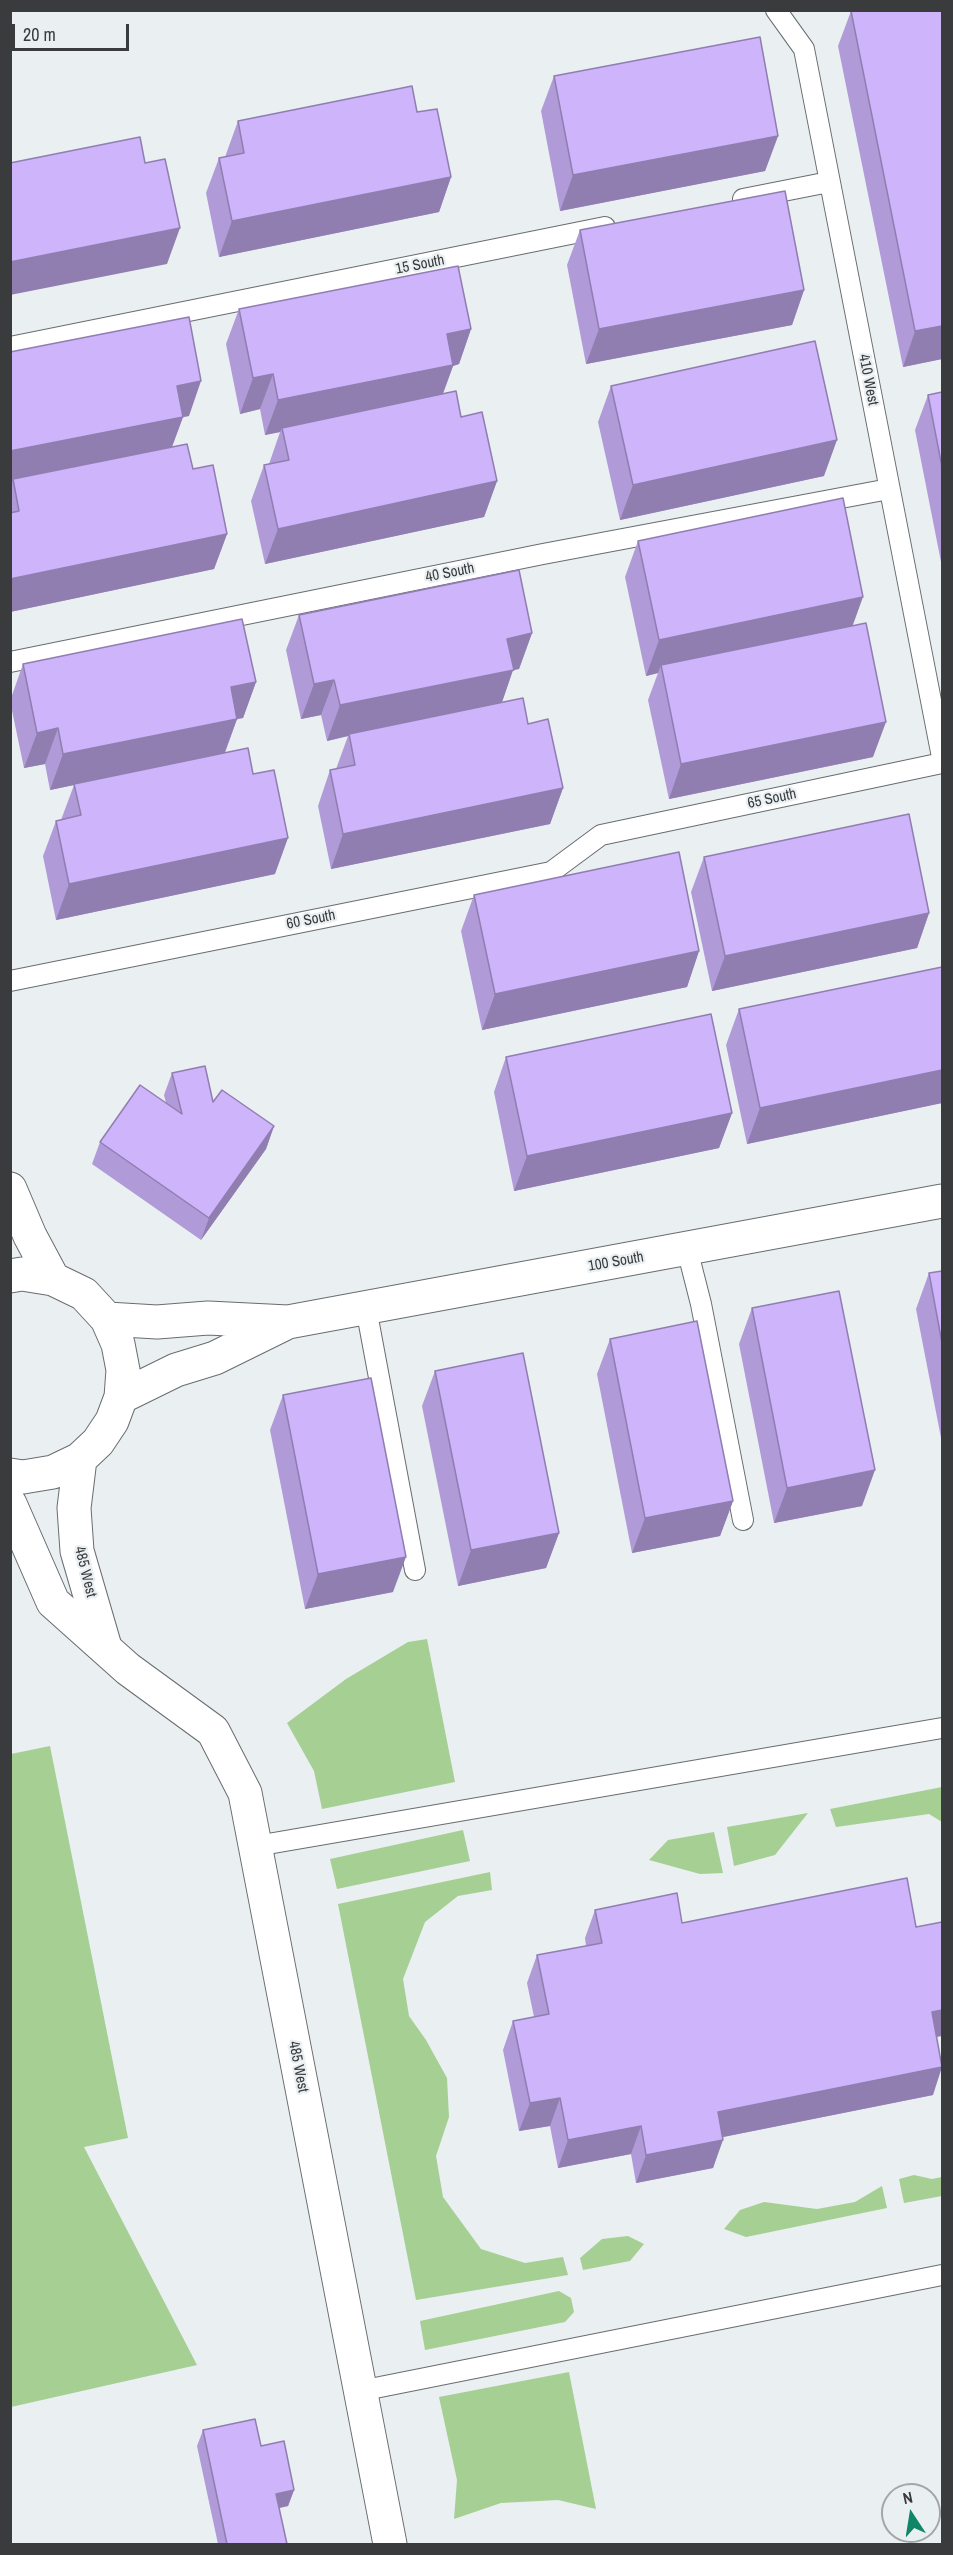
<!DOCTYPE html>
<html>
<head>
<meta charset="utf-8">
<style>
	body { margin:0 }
	#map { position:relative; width:953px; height:2555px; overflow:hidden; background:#eaeff2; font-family:"Archivo Narrow",sans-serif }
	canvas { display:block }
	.frame { position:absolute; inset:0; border:12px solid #393b3c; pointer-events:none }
	.north { position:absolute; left:881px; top:2483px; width:60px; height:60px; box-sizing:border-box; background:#eaeff2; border:2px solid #a3a7a9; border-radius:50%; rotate:348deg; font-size:16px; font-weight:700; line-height:24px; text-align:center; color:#393b3c }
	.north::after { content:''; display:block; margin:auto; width:21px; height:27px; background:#0f8667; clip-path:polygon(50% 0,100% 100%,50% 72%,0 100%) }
	.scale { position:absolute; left:12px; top:24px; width:117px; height:27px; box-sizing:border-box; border:3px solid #393b3c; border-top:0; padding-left:8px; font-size:18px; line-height:21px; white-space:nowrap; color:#393b3c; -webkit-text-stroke:4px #eaeff2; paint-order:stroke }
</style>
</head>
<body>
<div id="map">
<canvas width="953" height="2555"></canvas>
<div class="frame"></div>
<div class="north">N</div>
<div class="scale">20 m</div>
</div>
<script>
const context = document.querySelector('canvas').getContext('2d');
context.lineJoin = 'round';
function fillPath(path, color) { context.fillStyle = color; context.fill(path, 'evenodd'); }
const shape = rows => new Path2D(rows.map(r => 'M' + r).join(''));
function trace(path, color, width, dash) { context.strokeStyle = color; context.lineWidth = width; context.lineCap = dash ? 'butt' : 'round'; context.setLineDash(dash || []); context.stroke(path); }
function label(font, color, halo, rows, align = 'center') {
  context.font = font + ' "Archivo Narrow",sans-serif'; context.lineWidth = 4.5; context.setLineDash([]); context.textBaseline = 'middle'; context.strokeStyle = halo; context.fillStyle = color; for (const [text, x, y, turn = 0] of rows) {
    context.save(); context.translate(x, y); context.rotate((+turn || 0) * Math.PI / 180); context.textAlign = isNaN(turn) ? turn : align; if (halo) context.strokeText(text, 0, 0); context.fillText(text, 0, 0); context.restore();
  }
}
fillPath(shape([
	[427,1639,455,1782,322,1809,314,1771,287,1723,346,1679,408,1642],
	[50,1746,128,2138,84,2147,197,2365,11,2407,11,1754],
	[942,1787,942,1822,929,1814,836,1827,830,1809],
	[808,1813,775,1855,734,1866,727,1827],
	[463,1830,470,1861,337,1889,330,1859],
	[714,1832,723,1873,700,1874,649,1860,668,1840],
	[490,1872,492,1890,458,1896,425,1922,403,1979,409,2016,426,2040,447,2078,449,2117,436,2156,443,2197,481,2249,525,2263,563,2257,568,2275,416,2300,338,1904],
	[914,2175,932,2179,942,2177,942,2196,904,2203,899,2179],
	[882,2186,887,2208,746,2237,724,2229,740,2210,764,2202,817,2209,855,2202],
	[628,2236,644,2244,630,2261,583,2270,580,2258,602,2239],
	[559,2291,571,2298,574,2312,565,2322,425,2350,420,2321],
	[569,2372,596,2509,558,2500,501,2503,454,2519,457,2480,439,2397]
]), '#a6cf94');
const lane = shape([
	[776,10,804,49,942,757],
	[743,199,829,182],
	[10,347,605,227],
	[10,662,543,554,889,489],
	[10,981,551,872,601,835,942,763],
	[687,1249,701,1304,743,1520],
	[366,1308,415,1570],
	[256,1846,942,1728],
	[360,2391,942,2275]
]);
const secondary = shape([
	[10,1189,30,1236,53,1279],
	[10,1276,22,1274,53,1279,84,1294,107,1319,118,1344,123,1370,121,1397,112,1421,98,1442,80,1459,53,1472,23,1477,10,1475],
	[107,1319,157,1322,208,1318,288,1322,942,1201],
	[121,1397,176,1370,215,1358,284,1324],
	[80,1459,74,1508,77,1551,105,1647],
	[10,1504,53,1602,128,1669,213,1731,245,1793,390,2544]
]);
trace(lane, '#696d70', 22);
trace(secondary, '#696d70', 35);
trace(lane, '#fff', 20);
trace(secondary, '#fff', 33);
fillPath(shape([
	[851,11,942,359,903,367,838,46],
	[554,76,778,136,765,171,560,211,541,111],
	[417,112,451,177,439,212,219,257,206,193,219,158,225,157,238,121],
	[580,230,804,290,792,325,586,364,567,265],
	[239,309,471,329,459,364,453,366,443,394,461,417,497,481,484,517,265,564,251,501,264,465,269,464,280,432,265,435,260,409,240,414,226,344],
	[10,352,189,416,183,417,172,447,193,469,227,534,214,569,10,612,10,487,12,484,10,484],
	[611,386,824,476,620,520,598,422],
	[942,392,942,567,915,430,928,395],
	[638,541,853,625,873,757,669,799,648,700,658,673,646,676,625,577],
	[299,615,532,633,519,669,513,670,502,702,528,724,563,788,550,824,331,869,318,806,330,770,336,769,348,736,327,741,321,715,301,719,286,650],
	[23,664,256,682,243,718,237,719,225,753,275,874,56,920,43,856,56,821,61,820,74,785,50,790,45,764,24,768,10,701],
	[704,857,929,913,917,948,712,991,691,892],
	[474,895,699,951,687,987,482,1030,461,931],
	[942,967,942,1103,747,1144,726,1045,739,1009],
	[506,1057,732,1113,719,1148,514,1191,494,1092],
	[172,1073,213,1102,274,1126,266,1149,201,1240,92,1164,100,1142,166,1103,164,1095],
	[942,1271,942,1443,916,1309,929,1273],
	[752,1308,862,1506,774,1523,739,1344],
	[610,1339,733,1501,720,1536,632,1553,597,1374],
	[435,1371,559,1533,546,1568,458,1586,422,1406],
	[283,1395,393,1592,305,1609,270,1430],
	[595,1910,682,1923,937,2037,933,2095,723,2137,713,2168,636,2183,631,2154,558,2168,550,2126,519,2131,503,2050,513,2021,534,2017,527,1983,537,1955,586,1946,585,1938],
	[203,2430,261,2446,294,2490,288,2506,279,2508,287,2544,218,2544,197,2446]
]), '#b09bd8');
fillPath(shape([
	[778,136,765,171,560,211,573,175],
	[451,177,439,212,219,257,232,221],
	[180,228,167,264,10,295,10,262],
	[804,290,792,325,586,364,599,329],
	[942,326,942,359,903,367,915,331],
	[471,329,459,364,453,366,440,401,282,428,280,432,265,435,278,400,447,334],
	[273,374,260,409,240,414,253,378],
	[201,381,189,416,183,417,170,452,13,479,12,484,10,484,10,451,177,386],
	[837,440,824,476,620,520,633,485],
	[497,481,484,517,265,564,278,529],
	[227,534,214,569,10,612,10,579],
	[863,597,850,633,661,665,658,673,646,676,659,640],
	[532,633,519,669,513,670,501,705,349,734,348,736,327,741,340,705,507,639],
	[334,680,321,715,301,719,314,684],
	[256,682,243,718,237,719,224,754,50,790,63,754,231,687],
	[886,722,873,757,669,799,681,764],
	[58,728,45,764,24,768,37,733],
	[563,788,550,824,331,869,343,834],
	[288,838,275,874,56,920,69,884],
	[929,913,917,948,712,991,725,956],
	[699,951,687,987,482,1030,495,994],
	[942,1070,942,1103,747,1144,760,1108],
	[732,1113,719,1148,514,1191,527,1156],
	[274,1126,266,1149,201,1240,209,1218],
	[875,1470,862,1506,774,1523,787,1488],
	[733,1501,720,1536,632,1553,645,1518],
	[559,1533,546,1568,458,1586,471,1550],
	[406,1557,393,1592,305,1609,318,1574],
	[942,2010,942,2036,921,2040,932,2012],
	[942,2067,933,2095,708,2140,718,2112],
	[560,2098,550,2126,519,2131,530,2103],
	[641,2126,631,2154,558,2168,568,2140],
	[723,2140,713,2168,636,2183,646,2155],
	[294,2490,288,2506,270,2510,276,2494]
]), '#907eb0');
const building = shape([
	[942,10,942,326,915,331,851,11,942,10],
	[760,37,778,136,573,175,554,76,760,37],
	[412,86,417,112,437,109,451,177,232,221,219,158,244,153,238,121,412,86],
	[140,137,145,163,165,159,180,228,10,262,10,163,140,137],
	[785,191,804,290,599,329,580,230,785,191],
	[458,266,471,329,447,334,453,365,278,400,273,374,253,378,239,309,458,266],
	[189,317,201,381,177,386,183,417,10,451,10,352,189,317],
	[815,341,837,440,633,485,611,386,815,341],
	[456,391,461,417,482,412,497,481,278,529,264,465,289,460,282,428,456,391],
	[942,392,942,467,928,395,942,392],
	[187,444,193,469,213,465,227,534,10,579,10,513,19,511,13,479,187,444],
	[843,498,863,597,659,640,638,541,843,498],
	[519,570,532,633,507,639,514,670,340,705,334,680,314,684,299,615,519,570],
	[242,619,256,682,231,687,237,719,63,754,58,728,37,733,23,664,242,619],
	[866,623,886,722,681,764,661,665,866,623],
	[523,698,528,724,548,719,563,788,343,834,330,770,355,765,349,734,523,698],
	[248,748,253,774,274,770,288,838,69,884,56,821,81,815,74,784,248,748],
	[909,814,929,913,725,956,704,857,909,814],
	[679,852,699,951,495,994,474,895,679,852],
	[942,967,942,1070,760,1108,739,1009,942,967],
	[711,1014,732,1113,527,1156,506,1057,711,1014],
	[205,1066,213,1102,222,1090,274,1126,209,1218,100,1142,140,1085,182,1114,172,1073,205,1066],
	[942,1271,942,1343,929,1273,942,1271],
	[839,1291,875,1470,787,1488,752,1308,839,1291],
	[697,1321,733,1501,645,1518,610,1339,697,1321],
	[523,1353,559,1533,471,1550,435,1371,523,1353],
	[371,1378,406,1557,318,1574,283,1395,371,1378],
	[907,1878,916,1927,942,1922,942,2010,932,2012,942,2067,718,2112,723,2140,646,2155,641,2126,568,2140,560,2098,530,2103,513,2021,549,2014,537,1955,602,1943,595,1910,677,1893,682,1923,907,1878],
	[255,2419,261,2446,284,2441,294,2490,276,2494,287,2544,227,2544,203,2430,255,2419]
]);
fillPath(building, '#cdb4fb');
trace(building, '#907eb0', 1.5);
label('15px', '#393b3c', '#eaeff2', [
	["15 South",420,265,-11],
	["410 West",868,380,79],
	["40 South",450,573,-11],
	["65 South",772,799,-12],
	["60 South",311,920,-11],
	["100 South",616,1262,-10],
	["485 West",85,1572,76],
	["485 West",298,2067,79]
]);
</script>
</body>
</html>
